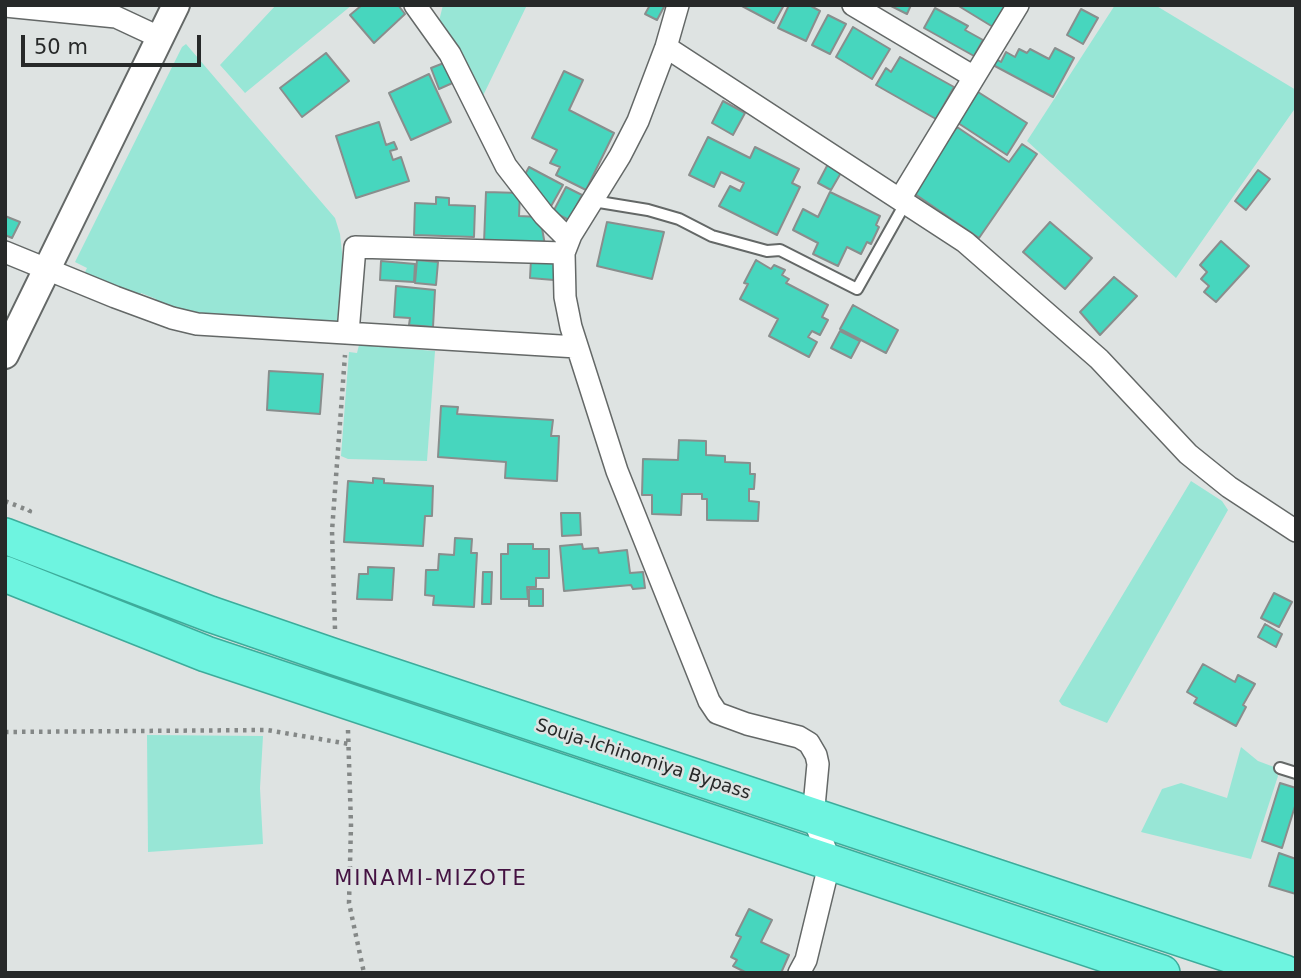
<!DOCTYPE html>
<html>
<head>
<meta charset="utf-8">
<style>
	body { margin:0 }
	#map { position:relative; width:1301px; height:978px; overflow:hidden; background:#dee3e2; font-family:"DejaVu Sans",sans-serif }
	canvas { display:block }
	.frame { position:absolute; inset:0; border:7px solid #272929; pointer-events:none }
	.scale { position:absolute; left:21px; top:35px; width:180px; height:32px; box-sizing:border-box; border:4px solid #272929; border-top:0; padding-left:9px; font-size:21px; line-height:24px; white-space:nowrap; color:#272929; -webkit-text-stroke:5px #dee3e2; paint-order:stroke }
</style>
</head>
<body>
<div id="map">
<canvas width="1301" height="978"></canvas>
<div class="frame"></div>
<div class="scale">50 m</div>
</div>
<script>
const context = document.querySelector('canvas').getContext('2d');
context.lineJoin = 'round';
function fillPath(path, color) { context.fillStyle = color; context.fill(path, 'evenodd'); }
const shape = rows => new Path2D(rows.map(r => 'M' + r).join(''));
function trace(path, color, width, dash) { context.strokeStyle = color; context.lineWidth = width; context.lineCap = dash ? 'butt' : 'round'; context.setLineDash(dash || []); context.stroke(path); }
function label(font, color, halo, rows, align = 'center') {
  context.font = font + ' "DejaVu Sans",sans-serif'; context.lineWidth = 5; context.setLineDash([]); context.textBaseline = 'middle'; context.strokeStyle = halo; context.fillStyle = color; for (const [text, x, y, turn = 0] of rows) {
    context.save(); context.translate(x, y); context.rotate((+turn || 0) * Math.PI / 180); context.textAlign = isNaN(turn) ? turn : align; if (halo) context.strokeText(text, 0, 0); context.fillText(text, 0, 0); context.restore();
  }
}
fillPath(shape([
	[276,5,352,5,245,93,220,65],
	[443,5,527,5,478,106,438,25],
	[1115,5,1155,5,1296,90,1296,107,1176,278,1027,141],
	[186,44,335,218,340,234,343,261,337,324,192,312,154,302,156,299,141,293,139,297,84,274,87,268,75,262,182,47],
	[359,345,435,351,427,461,348,459,341,456,349,352,357,353],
	[1191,481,1222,501,1228,510,1107,723,1062,705,1059,701],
	[147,735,263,736,260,788,263,844,148,852],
	[1241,747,1258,761,1274,767,1278,776,1251,859,1141,832,1162,789,1181,783,1227,798]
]), '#98e6d6');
const building = shape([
	[362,5,398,5,405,14,374,43,350,15,362,5],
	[650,5,665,5,657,20,645,14,650,5],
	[740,5,784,5,774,23,740,5],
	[789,5,809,5,820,11,806,41,778,28,789,5],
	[889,5,911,5,907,14,889,5],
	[957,5,1006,5,993,27,957,5],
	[935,8,968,26,965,30,983,40,974,56,924,28,935,8],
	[1081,9,1098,18,1083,44,1067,35,1081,9],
	[828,15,846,24,830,54,812,45,828,15],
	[853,27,890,49,872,79,836,57,853,27],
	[1055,48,1074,58,1053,97,993,65,996,59,1001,62,1006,52,1015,57,1019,49,1027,53,1030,49,1049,59,1055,48],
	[326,53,349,81,302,117,280,88,326,53],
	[900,57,954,87,936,119,876,85,886,68,891,72,900,57],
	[449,61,457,81,439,89,431,68,449,61],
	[564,71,583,80,569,110,614,133,586,190,556,175,560,167,550,163,557,150,532,138,564,71],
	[429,74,451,122,411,140,389,93,429,74],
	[978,92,1027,123,1007,155,958,123,978,92],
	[723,101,745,113,733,135,712,123,723,101],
	[379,122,386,145,394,142,397,149,390,151,393,160,401,157,409,181,356,198,336,136,379,122],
	[957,127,1009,162,1022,144,1037,154,979,238,912,192,957,127],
	[708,137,750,158,755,147,799,169,792,183,800,187,777,235,719,206,730,186,740,191,744,183,721,172,714,187,689,175,708,137],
	[828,164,842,171,831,190,818,183,828,164],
	[529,167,563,185,550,208,523,178,529,167],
	[1258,170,1270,179,1246,210,1235,201,1258,170],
	[566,187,582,195,569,220,553,212,566,187],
	[486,192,520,193,519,216,540,217,545,245,484,243,486,192],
	[830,192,880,216,876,225,879,227,871,244,867,242,861,254,847,247,838,266,813,254,818,243,793,230,803,209,818,217,830,192],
	[436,197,449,198,449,205,475,206,474,237,414,235,415,203,436,204,436,197],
	[5,216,20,222,12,238,5,235,5,216],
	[607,222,664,232,652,279,597,266,607,222],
	[1050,222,1092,258,1065,289,1023,252,1050,222],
	[1221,241,1249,266,1216,302,1204,292,1209,286,1201,279,1207,272,1200,265,1221,241],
	[531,259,556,261,554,280,530,278,531,259],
	[417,260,438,262,436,285,415,283,417,260],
	[756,260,771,269,774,265,785,270,782,275,789,279,786,283,828,305,822,317,828,320,820,335,812,331,808,337,817,342,809,357,769,336,778,319,740,299,748,284,744,283,756,260],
	[381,261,415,264,414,282,380,280,381,261],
	[1114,277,1137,296,1100,335,1080,312,1114,277],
	[396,286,435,290,433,327,409,325,410,318,394,317,396,286],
	[853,305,898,330,886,353,840,329,853,305],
	[840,331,860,341,851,358,831,348,840,331],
	[269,371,323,374,320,414,267,410,269,371],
	[441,406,458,407,457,414,553,420,551,436,559,436,557,481,505,478,506,462,438,457,441,406],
	[679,440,706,441,706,455,725,456,725,462,750,463,750,474,755,474,754,489,749,489,749,501,759,502,758,521,707,520,707,499,702,499,702,494,682,494,681,515,652,514,652,495,642,495,643,459,678,460,679,440],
	[373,478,384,479,384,483,433,486,432,516,425,516,423,546,344,542,348,481,373,483,373,478],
	[561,513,580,513,581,535,562,536,561,513],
	[455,538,472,539,471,553,477,553,474,607,433,605,434,596,425,595,426,570,438,570,439,554,454,555,455,538],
	[508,544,533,544,533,549,549,549,549,578,536,578,536,587,527,587,528,599,501,599,501,554,508,554,508,544],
	[582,544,583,549,598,548,599,553,627,550,630,573,643,572,645,588,633,589,631,585,564,591,560,546,582,544],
	[368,567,394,568,392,600,357,599,359,574,368,574,368,567],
	[483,572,492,572,491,604,482,604,483,572],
	[529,589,543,589,543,606,529,606,529,589],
	[1274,593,1292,602,1279,627,1261,618,1274,593],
	[1265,624,1282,634,1276,647,1258,637,1265,624],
	[1203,664,1235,682,1238,675,1255,684,1243,705,1246,707,1236,726,1194,703,1197,698,1187,692,1203,664],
	[1280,783,1296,788,1296,803,1282,848,1262,841,1280,783],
	[1279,853,1296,859,1296,894,1269,886,1279,853],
	[749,909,772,920,761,942,789,955,781,973,747,973,733,966,737,960,731,957,741,937,736,935,749,909]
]);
fillPath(building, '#47d6be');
trace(building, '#898e8d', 2);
const service = shape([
	[593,201,648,210,679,219,712,236,767,251,780,250,857,289,906,202],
	[1280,768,1296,773]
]);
const minor = shape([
	[415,5,450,54,506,166,544,215,569,240],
	[678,5,666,47,638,121,620,156,571,235,564,253,565,297,571,327,617,471,709,701,717,713,747,724,799,737,809,743,816,755,818,764,813,817,830,861,806,960,799,973],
	[853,5,974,77],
	[5,6,116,17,161,38],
	[666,47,965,242,1099,359,1188,454,1229,487,1296,531],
	[900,199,1018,5],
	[5,252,115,297,172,318,197,324,577,347],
	[348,333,355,247,564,253]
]);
const tertiary = shape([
	[5,355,176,5]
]);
const trunk = shape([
	[5,536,210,614,335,657,1285,973],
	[5,574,206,654,1162,973]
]);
trace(service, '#646867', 14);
trace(minor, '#646867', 24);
trace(tertiary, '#646867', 30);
trace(trunk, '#3dac9b', 38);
trace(shape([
	[5,501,30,511,28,515],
	[335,629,332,531,345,355],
	[348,730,351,825,349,903,364,973],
	[5,732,267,730,349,744]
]), '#848887', 4.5, [3.5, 5]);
trace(service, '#fff', 10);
trace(minor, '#fff', 21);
trace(tertiary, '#fff', 26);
trace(trunk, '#6ef4e0', 35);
label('18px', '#272929', '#dee3e2', [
	["Souja-Ichinomiya Bypass",643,760,18]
]);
context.letterSpacing = '2px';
label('21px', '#441242', '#dee3e2', [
	["MINAMI-MIZOTE",431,880]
]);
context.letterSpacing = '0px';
</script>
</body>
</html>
